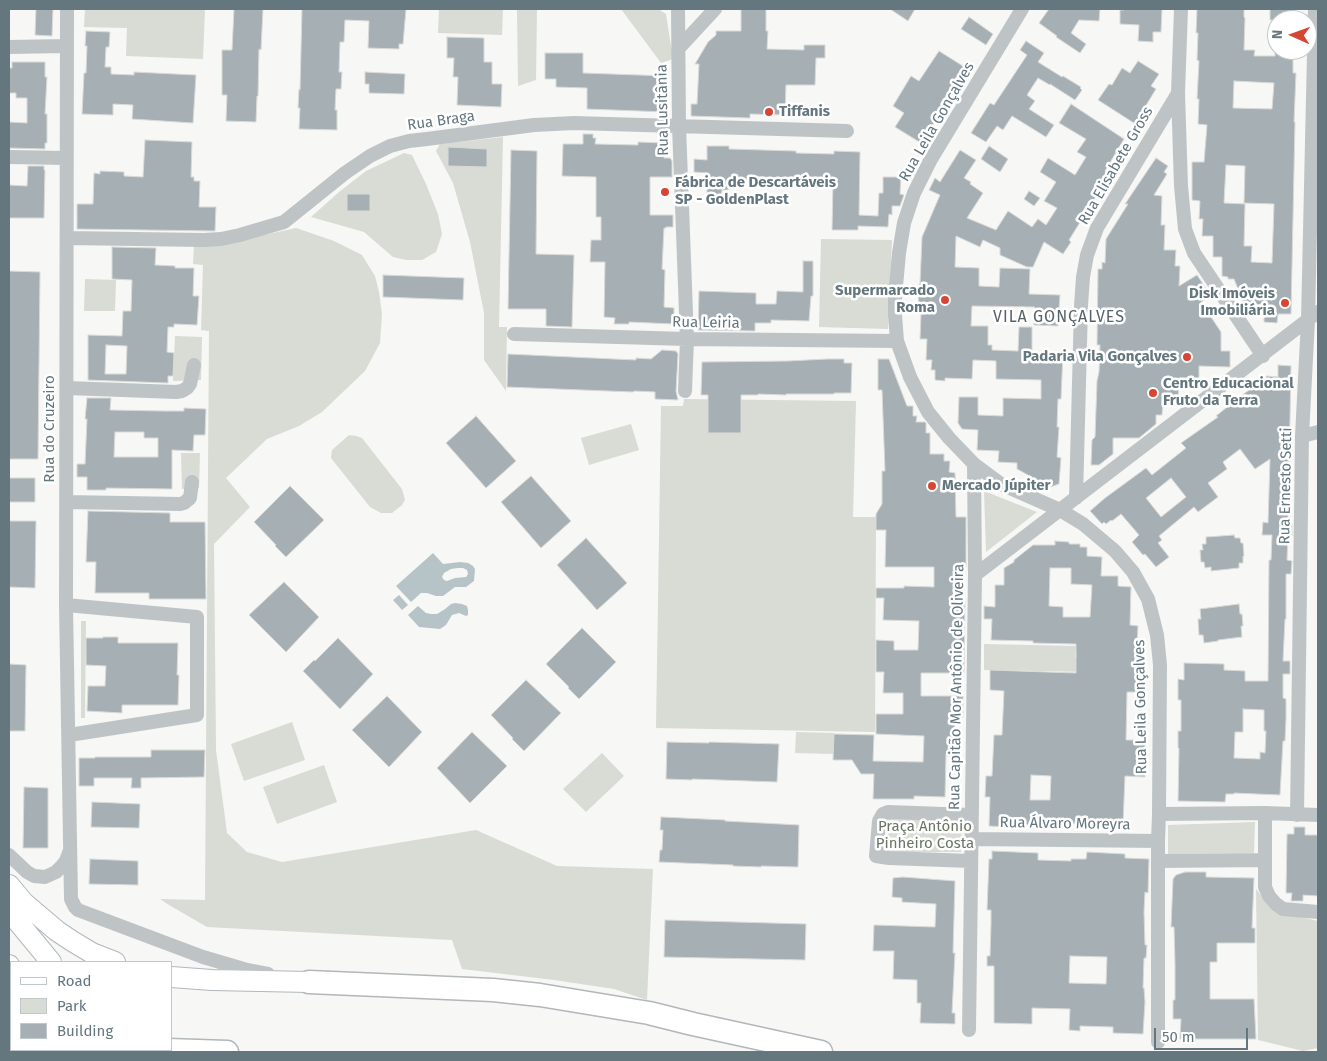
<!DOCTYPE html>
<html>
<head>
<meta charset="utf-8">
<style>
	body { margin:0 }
	#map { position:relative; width:1327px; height:1061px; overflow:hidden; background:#f7f7f5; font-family:"Fira Sans",sans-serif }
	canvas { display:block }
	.frame { position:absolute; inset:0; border:10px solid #64767e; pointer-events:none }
	.legend { position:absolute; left:10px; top:961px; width:162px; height:90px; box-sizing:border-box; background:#fff; border:1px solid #c1c8cb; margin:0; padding:6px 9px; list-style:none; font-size:15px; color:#64767e }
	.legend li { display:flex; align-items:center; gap:10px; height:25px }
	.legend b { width:25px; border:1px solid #c1c8cb }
	.north { position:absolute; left:1267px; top:10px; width:50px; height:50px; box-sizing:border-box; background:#fff; border:1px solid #c1c8cb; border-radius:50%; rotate:272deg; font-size:14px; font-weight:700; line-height:20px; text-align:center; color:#64767e }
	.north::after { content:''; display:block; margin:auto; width:18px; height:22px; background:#d74534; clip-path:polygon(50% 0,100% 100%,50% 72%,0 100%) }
	.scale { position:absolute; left:1154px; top:1028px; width:94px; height:22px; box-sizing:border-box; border:2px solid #64767e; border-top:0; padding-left:6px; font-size:15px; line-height:18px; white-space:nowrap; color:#64767e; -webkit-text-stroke:4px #fff; paint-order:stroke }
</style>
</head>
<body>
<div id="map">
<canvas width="1327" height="1061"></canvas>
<div class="frame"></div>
<ul class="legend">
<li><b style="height:6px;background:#fff"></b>Road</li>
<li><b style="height:14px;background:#d8dcd4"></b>Park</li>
<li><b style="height:14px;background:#a6b0b4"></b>Building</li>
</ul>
<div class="north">N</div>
<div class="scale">50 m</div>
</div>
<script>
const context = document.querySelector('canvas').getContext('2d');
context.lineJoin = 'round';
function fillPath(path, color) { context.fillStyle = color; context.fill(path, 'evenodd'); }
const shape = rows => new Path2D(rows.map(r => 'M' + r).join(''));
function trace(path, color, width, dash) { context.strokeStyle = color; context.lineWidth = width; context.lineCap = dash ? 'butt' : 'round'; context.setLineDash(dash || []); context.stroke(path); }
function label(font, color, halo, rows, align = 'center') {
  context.font = font + ' "Fira Sans",sans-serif'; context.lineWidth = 5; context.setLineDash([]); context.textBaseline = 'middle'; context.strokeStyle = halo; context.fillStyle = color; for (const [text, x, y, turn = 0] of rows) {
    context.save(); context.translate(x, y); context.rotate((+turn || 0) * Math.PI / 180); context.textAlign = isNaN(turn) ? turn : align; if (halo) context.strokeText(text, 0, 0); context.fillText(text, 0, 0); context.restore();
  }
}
fillPath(shape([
	[85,9,205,9,203,59,126,56,127,28,84,27],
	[439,9,503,9,502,35,438,33],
	[517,9,537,9,536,80,518,86],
	[621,9,658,9,666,14,673,59,661,63],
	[503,137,499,327,507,327,506,391,484,360,484,313,470,242,453,183,436,151,440,144],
	[404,153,412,155,426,184,438,214,442,234,436,252,422,260,406,260,393,257,364,232,311,217,339,192,366,171],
	[296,228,334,241,362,255,375,276,379,292,382,314,380,343,365,371,322,412,299,426,267,439,226,478,250,507,214,544,216,750,227,833,247,852,282,862,476,830,557,866,653,869,647,1000,614,989,554,980,462,969,452,940,207,927,169,905,160,899,205,900,209,331,201,330,203,265,193,264,194,244,264,235],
	[821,239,892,240,888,329,819,327],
	[85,279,116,280,115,311,84,311],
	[175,336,202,337,201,380,173,381],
	[684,399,856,401,853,517,876,517,875,732,656,728,661,406,683,406],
	[631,424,639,450,589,465,581,438],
	[349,435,356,436,362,438,402,489,405,500,402,505,392,513,381,513,370,507,331,458,332,450],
	[181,453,200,453,199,488,182,489],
	[984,491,1037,512,986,552],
	[81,621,86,621,85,718,81,718],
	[984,644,1076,646,1075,657,1145,659,1145,673,984,670],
	[292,722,305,760,244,781,231,744],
	[796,732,834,733,833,754,795,753],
	[602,753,624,776,586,812,563,789],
	[324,765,337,802,277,824,263,787],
	[888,819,962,820,961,852,887,852],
	[1255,822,1254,853,1168,854,1168,825],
	[1256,889,1269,905,1283,913,1318,921,1318,1048,1303,1051,1258,1040]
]), '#d8dcd4');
fillPath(shape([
	[433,553,443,564,460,562,468,563,473,566,475,569,474,581,466,587,455,587,443,596,436,596,427,593,421,593,411,602,396,586],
	[458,568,463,568,467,570,468,574,466,577,455,578,447,581,444,580,442,577,444,573,451,569],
	[399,595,408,605,402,610,393,600],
	[455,603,462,604,467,606,468,610,468,615,466,616,459,613,452,615,446,625,440,629,419,627,408,615,418,606,426,613,431,614,437,614,445,609,451,604]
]), '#b7c4c7');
const building = shape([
	[36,9,53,9,52,36,35,35,36,9],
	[234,9,263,9,261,50,259,49,258,96,257,96,256,122,226,121,227,95,222,95,222,50,232,50,234,9],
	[302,9,406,9,403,44,399,44,399,49,368,48,369,21,345,20,344,42,340,42,339,72,342,72,341,89,336,89,335,110,337,110,337,130,299,129,300,108,298,108,299,89,300,90,302,9],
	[741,9,766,9,766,31,768,31,767,49,804,50,804,45,825,45,825,58,816,58,815,85,786,85,785,115,750,114,750,118,691,116,691,104,697,104,699,64,695,64,708,42,716,35,716,31,741,31,741,9],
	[890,9,915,9,908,21,890,9],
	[1049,9,1100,9,1099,21,1079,20,1071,33,1086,44,1080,53,1056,37,1057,36,1039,23,1049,9],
	[1124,9,1162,9,1161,32,1153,32,1153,42,1138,41,1139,25,1120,24,1120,10,1124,10,1124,9],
	[1197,9,1244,9,1244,17,1245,18,1244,50,1255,50,1254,56,1275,56,1275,50,1293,50,1293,73,1296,73,1294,122,1295,122,1291,314,1278,314,1277,323,1264,322,1264,303,1246,309,1234,279,1228,279,1228,277,1222,276,1222,257,1213,257,1213,236,1202,236,1203,219,1199,219,1200,201,1192,200,1192,162,1204,162,1207,125,1198,124,1199,99,1197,99,1199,61,1197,60,1198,33,1196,33,1197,9],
	[1234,81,1274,83,1272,109,1233,108,1234,81],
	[1226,165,1245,166,1244,203,1274,204,1272,263,1251,262,1252,246,1244,246,1245,204,1224,203,1226,165],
	[1270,9,1295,9,1295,20,1270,20,1270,9],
	[969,17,993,34,986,45,961,29,969,17],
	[86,31,110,32,109,47,106,47,105,67,111,67,111,74,134,75,134,72,196,75,193,123,132,119,133,105,113,104,113,115,82,114,84,73,86,73,87,46,85,46,86,31],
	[447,37,484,38,484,62,492,62,492,84,502,84,501,107,457,105,458,77,453,77,454,58,447,58,447,37],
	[1026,41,1044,53,1038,62,1062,77,1063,76,1081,87,1080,88,1082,90,1075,100,1050,84,1050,85,1038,78,1027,95,1035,101,1029,109,1054,125,1046,137,1012,116,1003,130,997,126,986,142,971,133,990,103,994,105,1027,55,1020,50,1026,41],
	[939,51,966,68,941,103,943,104,936,115,938,117,921,143,895,127,904,113,893,106,911,76,919,81,939,51],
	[545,53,583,53,583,73,667,76,666,112,587,109,587,88,556,87,556,79,545,79,545,53],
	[1138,61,1159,74,1151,86,1156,89,1145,107,1147,109,1137,125,1098,100,1109,84,1112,85,1122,68,1130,73,1138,61],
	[12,62,45,62,45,77,47,77,45,114,47,114,47,143,45,143,45,149,9,148,9,122,27,123,27,98,16,98,16,93,9,93,9,68,12,68,12,62],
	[365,72,405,74,404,94,369,93,369,84,365,84,365,72],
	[1071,104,1124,139,1105,171,1110,174,1069,240,1071,242,1063,254,1044,242,1033,267,1027,267,1000,255,1000,248,983,240,980,247,956,236,955,267,979,268,979,286,999,287,1000,268,1030,269,1029,294,1060,295,1058,326,1034,325,1035,307,972,306,971,326,988,326,988,345,992,345,992,350,1018,351,1019,327,1032,327,1032,352,1063,353,1061,399,1058,399,1057,427,1059,427,1057,457,1061,458,1059,484,1050,487,1017,469,1017,463,998,462,999,451,977,450,978,430,962,429,958,423,959,397,978,397,978,415,1003,416,1003,398,1041,399,1041,380,996,379,996,361,973,360,972,379,945,378,945,381,935,380,935,370,931,370,932,360,926,360,927,339,920,339,921,314,918,314,919,284,920,284,922,237,940,195,929,190,935,178,940,182,960,150,976,160,964,178,971,182,970,184,983,193,967,218,996,230,1008,211,1032,227,1038,219,1046,225,1057,208,1044,201,1056,182,1040,172,1048,158,1075,175,1086,157,1077,152,1086,139,1059,123,1071,104],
	[583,134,593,134,593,138,596,138,595,144,638,145,638,142,664,143,664,158,670,158,672,161,672,177,650,177,650,215,673,215,673,227,666,227,666,228,664,228,662,269,665,270,664,307,674,308,674,324,629,322,629,324,614,324,615,318,604,317,605,262,590,262,591,240,601,240,601,217,596,217,596,177,562,176,563,144,583,144,583,134],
	[145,140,192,142,191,177,194,177,194,181,200,181,199,207,216,207,215,231,77,229,77,204,93,204,94,173,100,174,100,171,124,172,124,176,143,177,145,140],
	[707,146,729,146,729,149,796,151,796,153,834,154,834,151,860,152,859,215,878,216,879,193,883,193,883,177,901,177,900,194,904,195,900,206,892,206,892,215,889,214,888,227,858,226,858,230,832,230,833,181,747,176,747,179,729,180,728,190,722,190,721,196,707,196,707,173,694,172,694,159,707,160,707,146],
	[989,146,1008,159,1000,172,981,159,989,146],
	[448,147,487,149,487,167,448,166,448,147],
	[511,150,537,151,536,254,574,255,572,327,546,326,546,309,508,309,511,150],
	[1156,158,1168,166,1164,172,1167,174,1154,195,1162,196,1161,225,1165,225,1164,250,1176,250,1175,266,1180,266,1179,286,1197,275,1211,296,1201,302,1221,332,1221,351,1230,351,1230,367,1199,366,1199,383,1179,382,1178,403,1163,402,1162,415,1156,415,1156,424,1139,438,1113,438,1113,454,1099,465,1091,465,1092,440,1095,437,1097,381,1099,372,1100,345,1097,345,1098,269,1102,269,1102,262,1105,263,1106,239,1128,204,1125,204,1156,158],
	[28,166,44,166,44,170,45,170,44,218,9,218,9,185,27,186,28,166],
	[1029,191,1040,198,1034,206,1024,199,1029,191],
	[347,194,370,194,370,211,347,211,347,194],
	[112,247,156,248,155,265,175,266,175,268,194,268,193,296,199,296,197,325,174,324,174,327,168,327,167,352,174,353,173,376,168,376,168,383,88,380,88,335,122,336,123,311,131,311,132,280,112,279,112,247],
	[106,345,127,346,126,374,105,374,106,345],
	[803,261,813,261,813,296,811,296,809,321,771,320,771,323,755,323,755,331,698,330,699,291,756,293,756,304,776,304,777,291,803,292,803,261],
	[9,271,40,272,38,459,9,459,9,271],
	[383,275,464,278,463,300,383,297,383,275],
	[662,350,676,351,678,354,676,391,678,400,655,399,655,392,634,391,633,392,507,387,508,354,636,360,636,358,651,359,662,350],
	[827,359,844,359,844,363,852,363,851,393,834,393,834,394,786,394,786,395,758,394,758,395,741,395,741,433,708,433,708,395,701,395,702,362,788,361,827,359],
	[878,359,889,359,907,406,913,406,913,416,917,416,916,422,925,422,926,423,926,433,930,433,930,454,944,454,944,461,950,461,949,472,955,473,956,517,966,517,966,567,957,567,956,568,956,587,963,588,962,598,965,598,964,673,921,673,921,696,963,696,963,717,955,717,954,755,946,754,945,797,914,796,914,799,873,799,874,774,861,774,852,760,833,760,834,734,874,735,873,761,923,762,924,736,876,734,876,714,903,714,903,693,883,693,884,672,876,672,876,640,894,641,894,650,918,650,919,621,883,620,884,598,876,598,876,588,904,588,904,586,934,587,934,567,885,567,886,530,876,530,876,514,882,504,882,471,885,471,882,390,878,390,878,359],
	[1278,365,1291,366,1288,523,1292,524,1292,536,1288,536,1287,560,1292,561,1291,574,1286,574,1286,619,1285,619,1283,661,1290,661,1290,674,1283,674,1283,698,1286,699,1286,719,1285,741,1283,741,1280,795,1234,793,1234,794,1226,794,1225,802,1178,801,1179,748,1178,748,1178,731,1181,731,1181,700,1178,700,1178,679,1184,680,1184,663,1224,664,1224,670,1245,671,1245,681,1268,681,1269,560,1271,560,1272,535,1262,535,1263,522,1268,523,1270,459,1255,469,1240,449,1223,462,1227,469,1208,483,1218,497,1198,512,1194,507,1159,536,1162,540,1158,543,1169,557,1156,567,1145,554,1143,555,1132,542,1139,535,1121,514,1112,521,1111,520,1106,524,1104,522,1102,524,1090,511,1105,498,1146,468,1152,475,1186,448,1181,443,1218,417,1216,416,1242,395,1255,386,1266,386,1266,376,1278,377,1278,365],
	[1171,478,1186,497,1161,517,1146,498,1171,478],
	[1243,709,1264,710,1264,731,1266,731,1265,753,1260,752,1260,759,1234,758,1235,732,1243,732,1243,709],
	[87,398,111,398,110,410,164,411,184,411,184,408,206,409,205,435,194,435,193,451,172,450,172,489,106,488,106,490,87,490,87,477,77,477,77,464,85,464,87,419,85,419,87,398],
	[115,432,144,432,144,438,158,438,158,457,114,457,115,432],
	[476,416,516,461,486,488,446,443,476,416],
	[531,476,571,521,541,548,501,502,531,476],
	[9,478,35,478,35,502,9,502,9,478],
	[290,486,324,520,286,557,275,546,276,545,254,522,290,486],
	[88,511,170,513,170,522,205,522,206,599,149,599,149,593,95,593,96,562,86,562,88,511],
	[9,521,36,521,35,588,9,587,9,521],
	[1234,535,1235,538,1240,538,1241,543,1243,543,1244,556,1243,556,1243,563,1239,563,1239,568,1211,571,1211,567,1205,568,1204,562,1201,562,1200,550,1203,550,1202,544,1206,544,1206,537,1234,535],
	[586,538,627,583,597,610,557,565,586,538],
	[1055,541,1069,542,1069,544,1080,544,1080,547,1087,547,1087,556,1102,557,1101,576,1118,576,1118,586,1131,587,1130,625,1138,626,1137,645,1140,645,1139,674,1146,675,1145,692,1127,692,1126,740,1145,740,1145,777,1125,776,1123,825,1029,823,1029,825,1008,824,1008,827,989,826,990,797,985,797,986,776,992,776,994,735,1002,735,1004,691,990,690,990,670,1076,673,1076,644,1033,643,1033,641,991,640,992,619,984,619,984,606,995,607,995,585,1004,585,1004,568,1014,562,1014,560,1033,545,1055,545,1055,541],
	[1050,568,1071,568,1071,584,1092,585,1090,617,1063,617,1063,607,1049,606,1050,568],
	[1031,775,1051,776,1050,800,1030,800,1031,775],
	[284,582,319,617,286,652,249,615,284,582],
	[1239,604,1240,614,1242,614,1243,626,1241,626,1242,637,1218,640,1218,641,1204,643,1203,635,1199,635,1198,619,1201,619,1200,609,1239,604],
	[582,628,616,662,579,699,568,688,569,687,546,664,582,628],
	[103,637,118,637,118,643,178,643,177,675,179,675,178,705,122,705,122,713,87,711,88,686,105,686,106,666,86,665,86,638,103,638,103,637],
	[338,638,373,674,340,709,303,671,314,660,315,661,338,638],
	[9,664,26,665,25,731,9,731,9,664],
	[526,680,561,713,524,751,512,739,513,738,491,715,526,680],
	[387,696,422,732,389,767,352,730,387,696],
	[472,732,507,766,470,803,437,768,472,732],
	[667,742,709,743,709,742,779,744,777,782,692,779,692,780,666,779,667,742],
	[151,750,205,750,204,777,141,778,141,788,131,788,132,778,94,778,94,786,79,786,79,758,95,758,95,757,151,757,151,750],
	[24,787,48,788,48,848,23,848,24,787],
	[92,802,140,804,139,828,91,827,92,802],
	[661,817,725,820,725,821,799,825,798,867,761,866,761,867,733,866,733,865,659,862,660,850,662,850,663,830,660,830,661,817],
	[1294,827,1305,827,1305,835,1318,835,1318,896,1303,895,1303,901,1291,901,1292,893,1286,893,1287,834,1294,834,1294,827],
	[992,851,1038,853,1038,860,1071,861,1071,859,1086,859,1087,852,1125,854,1125,858,1149,859,1148,893,1145,892,1144,912,1145,945,1147,945,1146,958,1144,958,1143,988,1144,988,1145,1002,1143,1034,1113,1033,1113,1027,1080,1026,1080,1031,1069,1030,1070,1009,1032,1008,1032,1024,994,1023,994,966,987,966,987,956,990,956,991,924,991,910,987,910,989,859,992,859,992,851],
	[1070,956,1107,957,1106,984,1069,983,1070,956],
	[90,859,138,861,138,885,89,884,90,859],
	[1185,872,1206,872,1206,877,1254,878,1252,928,1255,928,1255,943,1217,943,1217,962,1210,962,1210,999,1254,999,1256,1039,1180,1039,1181,1019,1173,1019,1173,1000,1175,1000,1175,963,1174,927,1171,927,1173,879,1176,875,1185,872],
	[903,877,955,881,953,953,955,953,952,1013,955,1013,955,1024,920,1023,921,1003,917,1003,917,980,893,979,894,951,873,951,874,925,935,927,936,904,902,902,902,898,892,897,893,878,903,877],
	[665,920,806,924,805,960,664,957,665,920]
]);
fillPath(building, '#a6b0b4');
trace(building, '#d9d9d7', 1);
const secondary = shape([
	[9,885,24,903,57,931,72,941,92,953,115,962],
	[9,911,51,962],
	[9,965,11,968],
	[171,977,212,980,309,982],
	[78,1050,80,1052],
	[122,1050,124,1052]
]);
const trunk = shape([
	[309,982,493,990,540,995,649,1013,693,1024,821,1052],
	[9,1043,11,1043],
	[168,1050,227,1052]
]);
trace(secondary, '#b1b8bb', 22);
trace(trunk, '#b2b7b9', 25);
trace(shape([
	[67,9,66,605,71,899,75,907,78,910,203,957,247,970,268,974],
	[678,9,679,126,687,339,685,391],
	[1022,9,930,161,914,193,904,223,899,253,895,297,895,315,897,341,910,377,928,412,949,438,974,464,1001,484,1060,510,1083,524,1115,551,1133,572,1148,599,1157,635,1160,665,1159,814,1158,841,1158,1042],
	[1181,9,1178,93,1181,186,1185,229,1194,253,1263,356],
	[9,47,66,46],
	[678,49,715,9],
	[9,157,66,158],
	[67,238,204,240,221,239,240,235,284,222,345,173,370,156,390,146,409,141,427,139,534,125,574,123,847,131],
	[514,334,687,339,897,341],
	[67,388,176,392,182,391,187,388,190,384,194,365],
	[1302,436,1318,432],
	[1076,498,1081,306,1083,277,1087,255,1097,228,1178,93],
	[67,502,180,504,184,503,190,498,192,482],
	[975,575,1318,312],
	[66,605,197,617,197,715,69,735],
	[1265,813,1265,887,1269,896,1276,904,1283,909,1318,912],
	[1159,814,1265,813,1318,815],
	[971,815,888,812,883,814,879,821,876,856,889,858,971,861],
	[1297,815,1302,436,1308,320,1315,9],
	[972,839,1158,841],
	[9,855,27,872,34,876,45,877,56,872,61,867,66,861,70,850],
	[1159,861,1265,860],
	[969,1030,975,575,974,464]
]), '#bec4c6', 14);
trace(secondary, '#fff', 20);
trace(trunk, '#fff', 22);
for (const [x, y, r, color] of [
	[769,112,5,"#d74534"],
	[665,192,5,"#d74534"],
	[945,300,5,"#d74534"],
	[1285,303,5,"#d74534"],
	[1187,357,5,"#d74534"],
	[1153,393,5,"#d74534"],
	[932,486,5,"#d74534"]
]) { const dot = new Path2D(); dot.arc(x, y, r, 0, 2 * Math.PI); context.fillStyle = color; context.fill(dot); trace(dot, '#fff', 2); }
label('15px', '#64767e', '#fff', [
	["Rua Lusitânia",663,110,-91],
	["Rua Braga",441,121,-8],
	["Rua Leila Gonçalves",937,122,-60],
	["Rua Elisabete Gross",1116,166,-60],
	["Rua Leiria",706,323,1],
	["Rua do Cruzeiro",50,429,-90],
	["Rua Ernesto Setti",1286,486,-89],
	["Rua Capitão Mor Antônio de Oliveira",957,687,-89],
	["Rua Leila Gonçalves",1141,707,-91],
	["Rua Álvaro Moreyra",1065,824,1]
]);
label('bold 15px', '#64767e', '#fff', [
	["Tiffanis",779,112],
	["Fábrica de Descartáveis",675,183],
	["SP - GoldenPlast",675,200],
	["Supermarcado",935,291,"right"],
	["Roma",935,308,"right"],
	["Disk Imóveis",1275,294,"right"],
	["Imobiliária",1275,311,"right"],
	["Padaria Vila Gonçalves",1177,357,"right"],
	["Centro Educacional",1163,384],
	["Fruto da Terra",1163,401],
	["Mercado Júpiter",942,486]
], 'left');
label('15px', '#697663', '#fff', [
	["Praça Antônio",925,827],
	["Pinheiro Costa",925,844]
]);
context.letterSpacing = '1px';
label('16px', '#566369', '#fff', [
	["VILA GONÇALVES",1059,318]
]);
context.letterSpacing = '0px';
</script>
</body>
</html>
